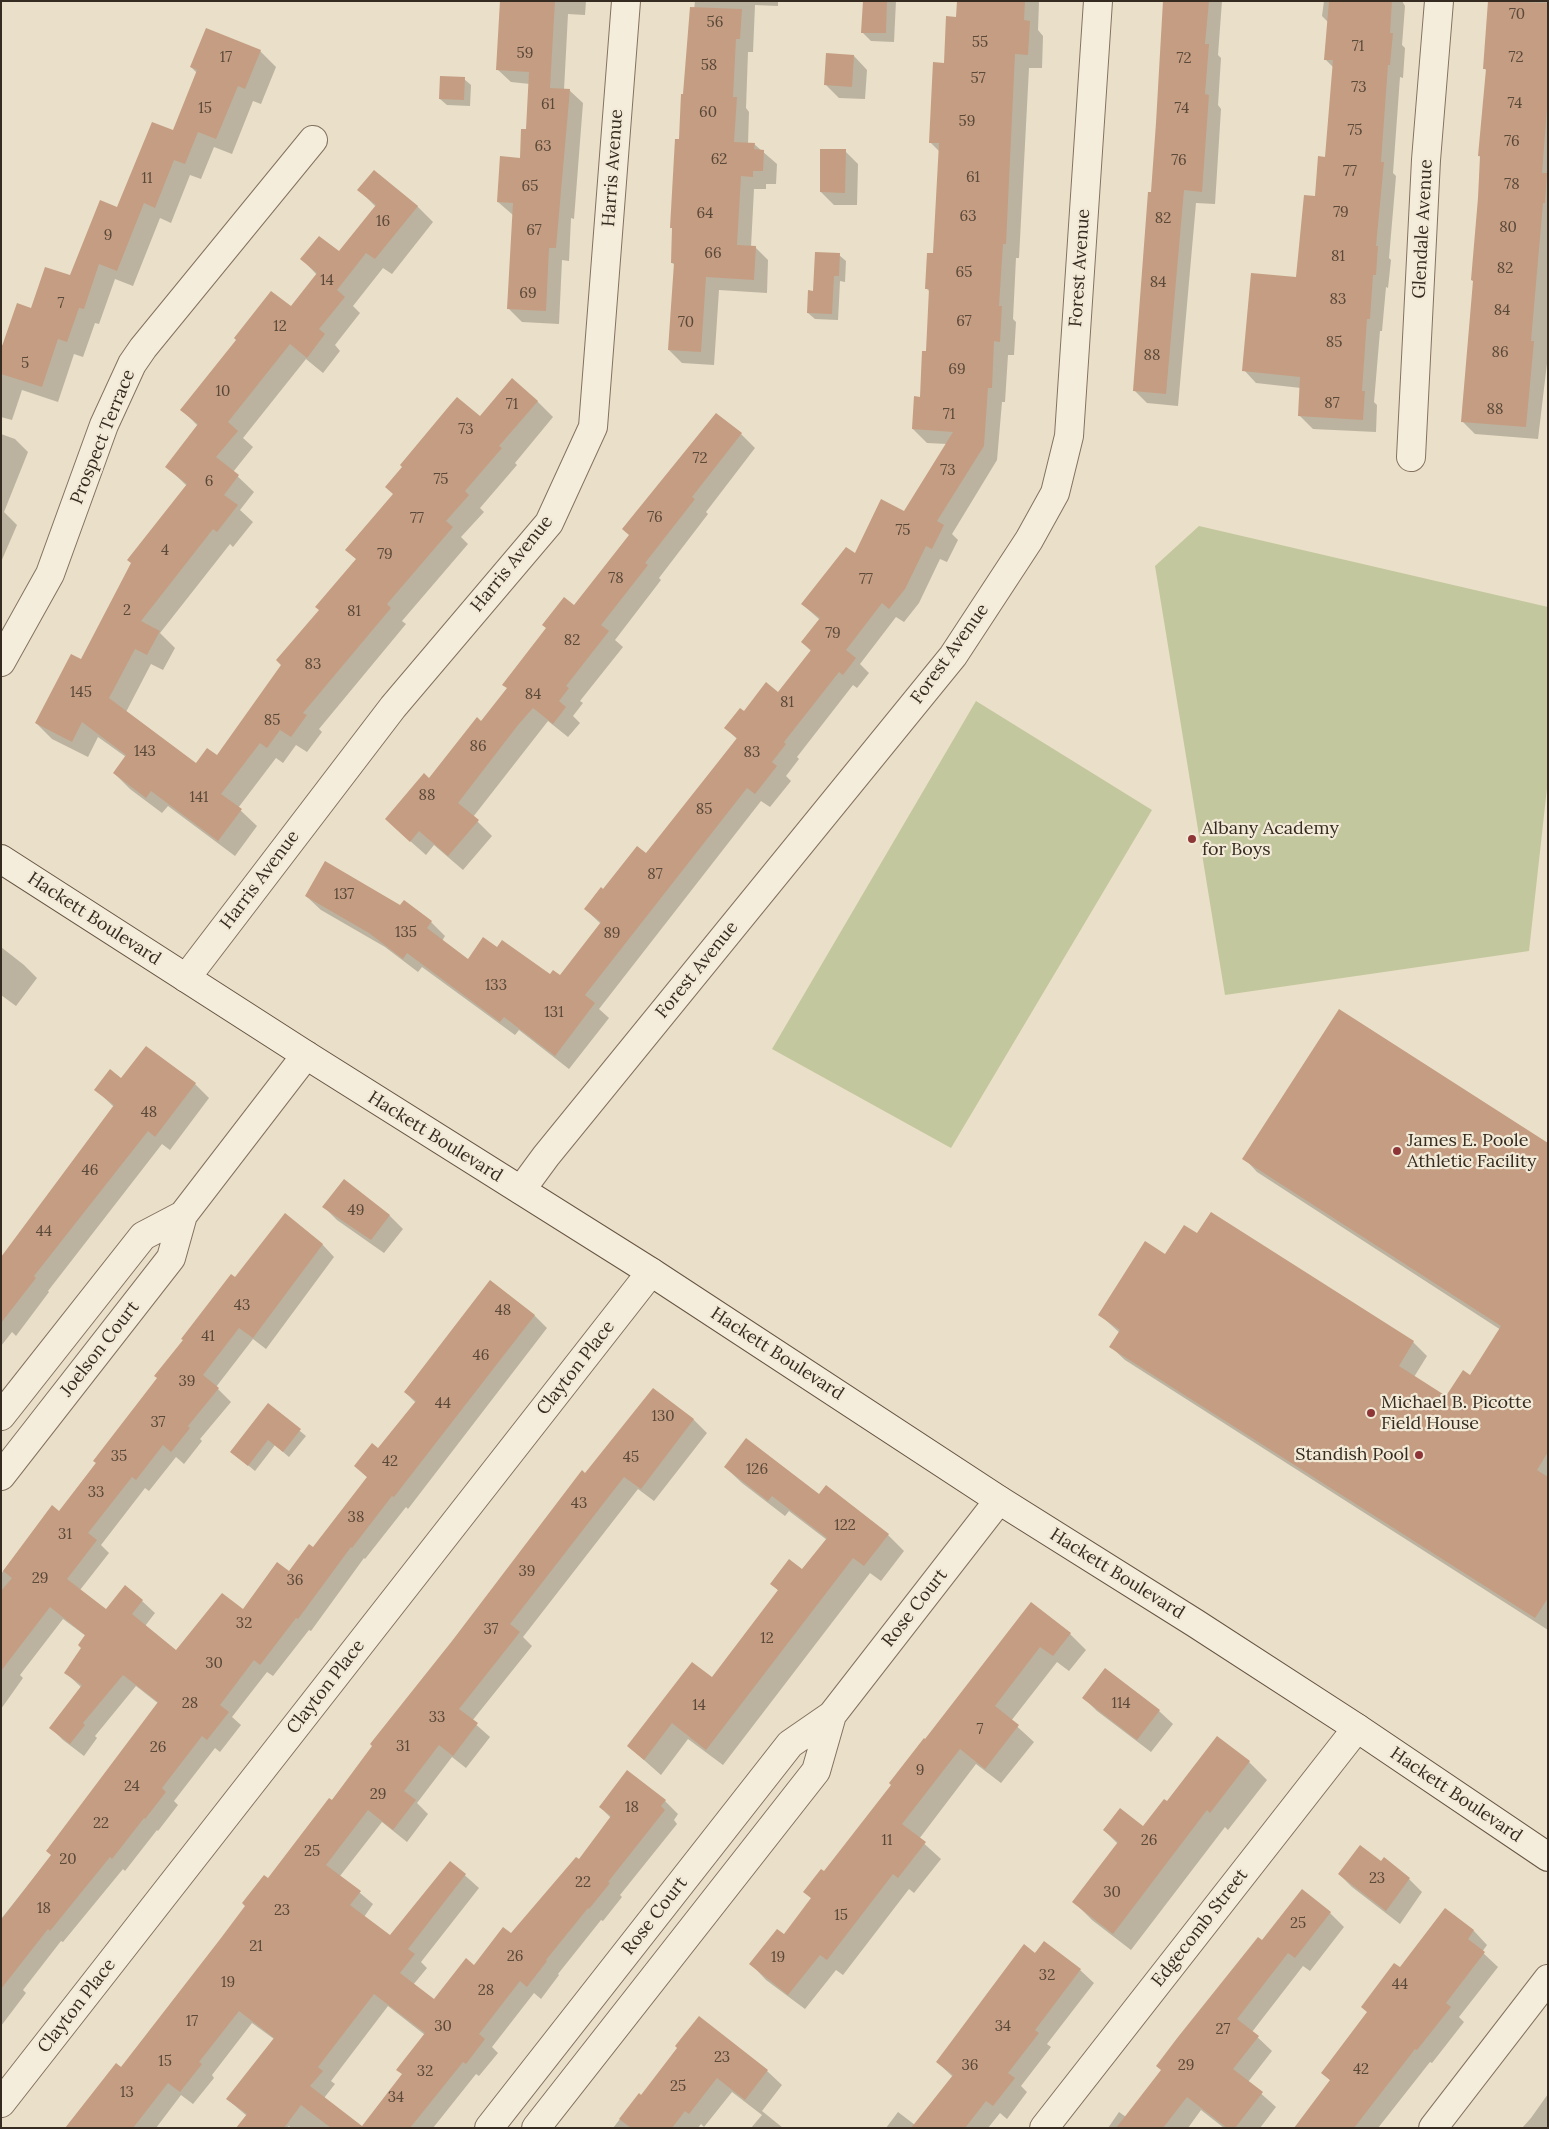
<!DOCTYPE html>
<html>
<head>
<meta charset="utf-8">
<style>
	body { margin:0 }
	#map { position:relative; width:1549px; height:2129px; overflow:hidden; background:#eadfc8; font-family:Lora,serif }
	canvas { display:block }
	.frame { position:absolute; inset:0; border:2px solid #362b21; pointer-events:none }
</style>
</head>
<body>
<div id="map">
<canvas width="1549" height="2129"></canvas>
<div class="frame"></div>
</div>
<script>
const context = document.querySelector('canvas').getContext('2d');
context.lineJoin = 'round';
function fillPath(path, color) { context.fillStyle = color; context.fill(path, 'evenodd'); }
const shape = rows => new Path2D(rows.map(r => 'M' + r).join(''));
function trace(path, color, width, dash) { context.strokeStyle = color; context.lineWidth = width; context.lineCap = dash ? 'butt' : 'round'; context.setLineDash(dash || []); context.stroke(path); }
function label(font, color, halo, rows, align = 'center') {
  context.font = font + ' Lora,serif'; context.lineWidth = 4.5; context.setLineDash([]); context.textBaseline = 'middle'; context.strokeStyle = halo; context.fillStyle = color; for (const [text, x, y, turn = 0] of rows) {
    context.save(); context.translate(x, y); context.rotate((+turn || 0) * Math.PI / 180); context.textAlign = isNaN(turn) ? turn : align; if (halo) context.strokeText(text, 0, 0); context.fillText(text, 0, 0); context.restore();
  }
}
fillPath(shape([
	[1199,526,1548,607,1548,779,1529,951,1225,995,1155,566],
	[976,701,1152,810,951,1148,772,1049]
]), '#c3c79d');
fillPath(shape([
	[536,1,586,1,585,15,568,14,564,90,569,90,583,103,574,219,571,218,569,261,562,260,559,324,522,322,509,309,513,215,498,202,521,159,527,130,530,84,511,82,497,69],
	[695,1,778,1,778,6,755,5,753,52,748,52,746,108,749,112,748,144,754,144,777,164,776,184,766,184,766,189,754,189,751,247,755,247,768,260,767,293,719,290,714,365,682,363,669,350,675,265,672,263,680,140],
	[864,1,896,1,894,42,871,41,862,32],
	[959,1,1039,1,1038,30,1043,36,1042,68,1029,68,1019,258,1016,258,1013,319,1016,322,1014,355,1008,355,1005,402,1002,402,997,460,952,534,958,540,947,562,940,559,919,603,904,622,896,617,860,664,869,673,857,688,853,685,797,757,799,759,786,776,791,781,770,807,761,801,599,1009,609,1018,569,1069,519,1030,515,1035,422,967,418,972,385,947,321,910,306,896,401,906,431,922,445,936,442,941,468,961,497,949,550,976,560,977,601,924,585,909,603,891,647,854,737,739,726,728,744,713,779,693,811,651,802,642,820,620,802,604,905,512,947,444,927,443,913,429,921,398,927,353,930,292,927,289,934,254,940,152,930,142,945,64,958,18],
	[1165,1,1222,1,1218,55,1221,58,1218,105,1221,109,1215,204,1196,203,1178,406,1147,403,1134,390,1152,193],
	[1324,1,1402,1,1405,6,1402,45,1405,48,1403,78,1400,77,1393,173,1396,176,1389,258,1391,260,1388,288,1386,287,1382,331,1380,331,1374,402,1377,405,1376,432,1313,429,1300,416,1301,388,1256,383,1244,370,1297,279,1326,158,1334,68,1325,59,1328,22,1322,16],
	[1489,1,1548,1,1548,355,1538,439,1475,434,1462,421,1475,282,1482,158,1479,156,1487,71,1484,68],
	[260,51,276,67,261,104,253,101,232,154,214,147,201,179,190,175,171,223,160,218,133,286,115,279,99,324,95,323,83,357,74,354,58,402,22,390,12,420,1,417,1,345,4,345,32,309,71,277,174,132,197,73,191,67],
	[854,56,867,70,865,99,839,98,826,85],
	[464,79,471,85,470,106,447,105,440,99],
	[845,151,858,164,857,205,834,205,821,192],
	[359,190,417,206,433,222,392,274,383,268,353,306,360,313,335,345,340,351,323,373,306,359,243,438,253,447,233,472,254,492,240,510,253,522,233,547,230,544,160,633,175,648,163,670,151,664,126,712,196,765,217,756,480,418,537,401,553,417,515,463,517,465,480,508,484,512,461,537,468,544,402,621,406,624,319,729,322,732,307,752,296,745,283,763,276,758,238,808,257,826,235,856,168,806,162,813,130,789,114,773,126,757,98,737,88,757,52,739,36,723,82,661,187,486,167,467,198,426,182,410,291,308,317,275,302,259,339,253,376,207],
	[839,255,846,261,845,282,840,281,838,320,815,319,808,313,814,292],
	[1,434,15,439,28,452,4,512,17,525,1,562],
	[741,434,755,448,706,512,708,514,659,578,661,580,615,640,623,647,580,701,583,703,573,716,580,723,568,737,548,721,473,817,492,836,463,870,434,845,426,855,401,833,430,780,482,723,575,607],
	[1,947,24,965,37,978,16,1006,1,995],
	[122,1080,195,1084,209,1098,170,1150,162,1144,48,1291,49,1292,16,1336,12,1332,1,1346,1,1259,114,1107,96,1090],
	[1244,1158,1548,1228,1548,1630,1125,1360,1111,1347,1120,1333,1100,1315,1165,1255,1198,1235,1413,1342,1427,1356,1414,1377,1447,1398,1471,1376,1501,1330,1257,1172],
	[344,1181,390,1216,403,1229,384,1253,337,1220,324,1207],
	[322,1244,334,1257,266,1349,253,1339,216,1387,231,1402,200,1439,202,1441,184,1464,176,1457,149,1491,145,1488,101,1545,109,1553,80,1590,106,1611,142,1601,155,1613,145,1626,177,1652,243,1611,289,1573,313,1549,368,1478,356,1466,378,1450,416,1403,405,1392,491,1282,535,1316,547,1328,408,1509,406,1507,365,1559,364,1558,311,1631,309,1630,273,1676,267,1672,232,1717,241,1725,220,1752,215,1748,174,1801,178,1805,158,1831,157,1830,125,1871,123,1869,63,1942,61,1941,23,1990,26,1993,1,2026,1,1919,52,1855,159,1704,136,1686,95,1736,97,1738,84,1756,63,1740,51,1728,82,1688,66,1673,83,1648,86,1636,63,1619,20,1675,23,1678,1,1709,1,1574,52,1507,59,1512,235,1279],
	[653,1389,694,1420,707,1433,654,1501,638,1489,523,1637,532,1646,472,1721,490,1737,466,1768,452,1757,417,1803,428,1814,407,1842,382,1822,340,1876,373,1904,364,1917,390,1936,450,1862,479,1888,421,1962,427,1968,413,1985,434,2001,511,1935,579,1861,611,1818,600,1807,665,1801,678,1814,674,1820,677,1824,620,1895,622,1897,603,1921,601,1920,558,1974,559,1975,541,1999,534,1993,492,2047,498,2053,479,2076,476,2074,433,2128,291,2128,289,2126,287,2128,238,2128,247,2116,227,2099,274,2039,252,2023,212,2075,214,2078,193,2104,181,2095,156,2128,68,2128,122,2069],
	[388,2006,425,2035,403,2075,362,2128,324,2098,335,2084,331,2081],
	[268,1405,306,1436,289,1457,275,1445,255,1471,232,1452],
	[725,1467,819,1496,888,1535,904,1551,881,1581,870,1573,723,1765,688,1739,661,1775,628,1746,712,1678,779,1591,772,1584,803,1571,827,1540,789,1511,785,1516,742,1483],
	[1031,1604,1070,1634,1086,1650,1069,1671,1057,1662,1011,1721,1034,1742,1001,1783,976,1764,919,1839,941,1859,914,1893,909,1889,843,1975,836,1970,805,2009,766,1980,751,1964,784,1936,812,1899,805,1892,824,1873],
	[1106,1670,1159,1711,1173,1724,1151,1752,1097,1711,1084,1698],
	[1217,1738,1249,1762,1267,1780,1228,1830,1225,1827,1131,1950,1092,1920,1074,1902,1118,1844,1104,1830,1143,1828,1168,1803],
	[1382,1863,1409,1879,1422,1892,1400,1924,1352,1887,1339,1874],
	[1446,1910,1474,1931,1487,1945,1482,1952,1498,1967,1459,2017,1464,2022,1432,2063,1430,2062,1378,2128,1302,2128,1331,2081,1322,2073],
	[1330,1913,1344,1927,1310,1971,1303,1966,1252,2032,1272,2051,1248,2082,1276,2107,1260,2128,1224,2128,1201,2110,1188,2128,1108,2128,1119,2112,1126,2117,1263,1942],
	[1044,1943,1080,1970,1094,1983,1047,2044,1051,2047,1021,2086,1027,2092,1007,2119,1000,2113,988,2128,886,2128,898,2112,915,2125,953,2077,937,2062],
	[679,2048,767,2071,782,2085,762,2111,783,2128,751,2128,762,2115,732,2092,704,2127,701,2124,698,2128,613,2128,639,2095,641,2096],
	[1548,2094,1548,2128,1522,2128,1531,2118]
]), '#0003');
fillPath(shape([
	[500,1,555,1,550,88,570,89,556,248,549,248,546,311,507,309,513,203,497,202,500,156,520,158,521,129,526,129,529,72,496,70],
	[863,1,887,1,886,33,861,33],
	[957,1,1025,1,1024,20,1030,21,1028,55,1015,54,1006,244,1003,244,999,306,1002,306,1000,342,994,341,992,388,988,388,984,446,937,521,944,525,932,549,926,546,905,589,889,609,882,603,846,650,856,658,843,675,839,672,784,742,786,744,772,762,777,766,755,794,747,788,585,995,595,1003,555,1056,504,1017,500,1022,407,953,403,959,369,933,305,896,325,861,400,905,404,900,432,921,427,928,468,959,483,937,497,947,502,940,550,974,553,970,560,975,601,922,584,909,601,887,603,889,637,846,646,853,707,776,737,738,724,728,740,708,744,711,766,682,778,692,811,650,801,642,820,618,801,604,846,547,855,553,881,499,904,511,953,432,912,429,914,396,920,397,922,351,926,351,929,289,925,289,927,253,933,253,939,143,929,143,933,62,944,63,946,16,956,17],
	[1163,1,1209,1,1205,44,1209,44,1205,94,1209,95,1202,192,1184,190,1166,394,1133,391,1148,192,1151,192,1156,123],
	[1329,1,1392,1,1390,33,1393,33,1390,65,1388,65,1381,162,1384,162,1376,246,1378,246,1376,275,1373,275,1370,319,1367,319,1362,391,1365,391,1363,420,1298,416,1300,377,1242,371,1251,273,1296,277,1304,195,1315,196,1318,156,1325,157,1333,60,1324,60],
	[1488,1,1548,3,1548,96,1542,173,1547,173,1545,203,1543,203,1531,341,1534,341,1526,427,1461,422,1473,281,1471,280,1478,198,1480,156,1478,156,1486,69,1483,69],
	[690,7,742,9,740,39,736,39,733,97,737,97,734,142,755,143,754,149,764,150,763,171,753,171,753,177,741,176,737,245,756,246,754,280,706,277,701,352,668,350,674,263,671,263,672,228,670,228,675,139,679,139,681,94,683,94],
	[206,28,261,50,245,89,238,86,216,139,198,132,185,164,174,160,155,208,144,203,117,271,99,264,84,309,79,308,67,342,58,339,42,387,1,374,1,349,17,303,31,308,45,267,70,275,100,200,117,207,152,122,173,130,197,70,190,67],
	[826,53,854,55,852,87,824,85],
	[440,76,465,77,464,100,439,99],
	[820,149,846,149,845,193,820,192],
	[374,170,418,206,375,259,366,253,337,290,345,297,319,329,325,334,307,358,290,344,228,422,238,431,216,457,239,475,224,495,238,505,217,532,213,529,141,621,160,631,147,655,135,649,109,698,196,763,207,748,217,755,281,665,276,660,319,610,315,607,356,559,345,550,393,494,385,487,402,467,400,465,450,405,457,397,480,416,512,378,538,401,499,446,502,448,465,491,469,495,446,521,453,527,387,604,391,608,303,713,307,715,291,737,280,730,267,748,260,743,221,794,242,809,218,841,151,791,146,798,113,773,126,755,82,722,72,742,35,723,71,654,81,659,131,563,127,560,187,484,165,467,198,424,180,410,236,340,234,338,271,291,291,306,317,273,300,259,319,236,339,251,376,205,357,190],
	[815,252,840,253,839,276,834,276,832,314,807,313,808,290,813,291],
	[716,413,742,433,692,497,695,499,645,563,648,565,601,625,609,631,566,686,569,688,559,701,566,707,553,724,533,708,518,725,458,803,479,820,448,856,419,831,410,842,385,819,424,773,429,778,477,717,481,721,507,688,502,685,546,628,542,625,564,597,574,605,629,535,622,529],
	[1339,1009,1548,1143,1548,1452,1537,1470,1548,1477,1548,1598,1535,1618,1109,1347,1120,1330,1098,1315,1145,1241,1165,1254,1184,1225,1197,1233,1211,1212,1414,1341,1399,1366,1446,1396,1463,1370,1470,1375,1501,1326,1242,1159],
	[146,1046,196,1083,155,1137,148,1131,34,1276,36,1278,1,1323,1,1257,114,1105,94,1090,110,1069,121,1078],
	[344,1179,390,1215,371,1240,322,1207],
	[285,1213,323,1244,253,1338,239,1328,203,1375,219,1388,188,1426,190,1428,171,1452,163,1445,136,1480,132,1477,88,1533,97,1540,67,1579,106,1609,125,1585,143,1600,132,1614,176,1650,222,1593,243,1609,277,1562,289,1571,309,1544,313,1547,367,1477,354,1466,372,1443,378,1448,416,1401,404,1392,490,1280,535,1315,394,1497,392,1496,352,1548,351,1547,298,1619,296,1618,260,1665,254,1660,220,1705,229,1712,207,1740,202,1736,162,1788,166,1792,145,1819,144,1818,112,1859,110,1857,50,1931,48,1929,1,1989,1,1920,51,1855,46,1851,158,1702,123,1675,83,1723,85,1725,70,1744,49,1728,82,1685,64,1673,81,1648,78,1645,85,1635,50,1607,1,1671,1,1591,12,1578,3,1571,52,1505,59,1511,96,1463,93,1461,157,1378,154,1376,183,1340,181,1339,231,1274,235,1277],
	[653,1388,694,1419,641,1489,624,1477,510,1624,520,1632,459,1709,478,1723,453,1756,439,1745,404,1791,416,1800,393,1830,368,1810,326,1865,361,1891,350,1905,390,1935,450,1861,466,1874,408,1949,415,1954,400,1973,434,1999,466,1958,474,1965,503,1927,511,1933,576,1857,579,1859,611,1816,599,1807,627,1770,666,1800,661,1806,665,1810,608,1882,610,1883,589,1909,588,1908,546,1960,547,1961,527,1987,520,1981,479,2034,485,2039,466,2064,463,2062,410,2128,331,2128,301,2105,284,2128,236,2128,247,2114,226,2099,274,2038,239,2011,199,2062,202,2064,180,2092,168,2083,133,2128,65,2128,116,2063,121,2067,221,1938,245,1906,242,1903,264,1875,268,1878,329,1798,332,1800,372,1746,370,1744,452,1641,582,1470,585,1473],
	[374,1994,425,2033,396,2070,402,2074,362,2126,310,2086,323,2071,318,2067],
	[268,1403,301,1429,283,1452,268,1440,248,1466,230,1452],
	[746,1438,819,1494,826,1485,889,1534,864,1566,853,1558,706,1750,672,1723,644,1760,627,1746,692,1662,712,1677,778,1590,770,1584,789,1559,802,1569,827,1538,772,1496,768,1501,724,1467],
	[1031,1602,1071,1633,1053,1656,1040,1647,995,1706,1019,1725,985,1769,960,1749,902,1824,926,1842,898,1878,893,1874,827,1960,820,1955,788,1995,749,1964,777,1929,784,1934,811,1898,803,1892,821,1869,824,1871,891,1785,889,1783,924,1738,925,1739],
	[1105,1668,1160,1710,1137,1740,1082,1698],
	[1217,1736,1250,1761,1210,1813,1207,1810,1113,1934,1072,1902,1118,1842,1103,1830,1120,1808,1143,1826,1164,1799,1167,1801],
	[1360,1845,1381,1861,1384,1857,1410,1878,1386,1911,1338,1874],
	[1302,1889,1331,1912,1295,1958,1288,1953,1237,2019,1259,2036,1233,2069,1263,2092,1235,2128,1227,2128,1187,2097,1163,2128,1116,2128,1161,2070,1156,2066,1178,2037,1258,1937,1262,1940],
	[1445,1908,1474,1930,1468,1939,1485,1952,1446,2003,1451,2007,1417,2050,1415,2049,1354,2128,1294,2128,1330,2080,1321,2073,1367,2012,1361,2007,1394,1963,1400,1967],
	[1044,1941,1081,1969,1035,2030,1039,2033,1008,2073,1015,2078,993,2106,986,2101,965,2128,911,2128,953,2075,936,2062,1024,1944,1035,1953],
	[699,2016,768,2070,745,2100,717,2078,689,2114,685,2111,672,2128,631,2128,619,2119,639,2093,641,2095,677,2048,675,2046]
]), '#c49d82');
const street = shape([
	[1411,457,1426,160,1439,1],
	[1,662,50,574,104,425,132,364,143,348,313,140],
	[186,978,393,707,549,523,593,427,626,1],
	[521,1190,546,1156,953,656,1029,540,1055,493,1069,436,1098,1],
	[1,1416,143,1236,183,1215],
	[1,1476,171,1258,183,1215,306,1055],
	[1,2103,651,1272],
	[489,2128,790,1744,832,1715,999,1500],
	[536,2128,816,1771,832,1715],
	[1044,2128,1357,1728],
	[1433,2128,1548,1979]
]);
const secondary = shape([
	[1,859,306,1055,651,1272,999,1500,1195,1623,1357,1728,1548,1857]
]);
trace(street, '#84725f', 30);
trace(secondary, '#665442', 30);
trace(street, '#f5eddb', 28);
trace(secondary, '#f5eddb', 28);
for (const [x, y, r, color] of [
	[1192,839,5,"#8d3537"],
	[1397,1151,5,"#8d3537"],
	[1371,1413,5,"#8d3537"],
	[1419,1455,5,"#8d3537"]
]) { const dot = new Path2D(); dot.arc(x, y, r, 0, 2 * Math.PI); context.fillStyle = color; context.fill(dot); trace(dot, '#f2ead7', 2); }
label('15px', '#5a4839', null, [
	["70",1517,15],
	["56",715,23],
	["55",980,43],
	["71",1358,47],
	["59",525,54],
	["17",226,58],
	["72",1516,58],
	["72",1184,59],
	["58",709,66],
	["57",978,79],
	["73",1359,88],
	["74",1515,104],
	["61",548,105],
	["15",205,109],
	["74",1182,109],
	["60",708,113],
	["59",967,122],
	["75",1355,131],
	["76",1512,142],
	["63",543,147],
	["62",719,160],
	["76",1179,161],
	["77",1350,172],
	["61",973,178],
	["11",147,179],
	["78",1512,185],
	["65",530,187],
	["79",1341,213],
	["64",705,214],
	["63",968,217],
	["82",1163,219],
	["16",383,222],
	["80",1508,228],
	["67",534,231],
	["9",108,236],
	["66",713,254],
	["81",1338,257],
	["82",1505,269],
	["65",964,273],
	["14",327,281],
	["84",1158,283],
	["69",528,294],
	["83",1338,300],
	["7",61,304],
	["84",1502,311],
	["67",964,322],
	["70",686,323],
	["12",280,327],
	["85",1334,343],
	["86",1500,353],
	["88",1152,356],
	["5",25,364],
	["69",957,370],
	["10",223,392],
	["87",1332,404],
	["71",512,405],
	["88",1495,410],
	["71",949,415],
	["73",466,430],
	["72",700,459],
	["73",948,471],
	["75",441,480],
	["6",209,482],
	["76",655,518],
	["77",417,519],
	["75",903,531],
	["4",165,551],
	["79",385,555],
	["78",616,579],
	["77",866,580],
	["2",127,611],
	["81",354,612],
	["79",833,634],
	["82",572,641],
	["83",313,665],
	["145",81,693],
	["84",533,695],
	["81",787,703],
	["85",272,721],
	["86",478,747],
	["143",145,752],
	["83",752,753],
	["88",427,796],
	["141",199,798],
	["85",704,810],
	["87",655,875],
	["137",344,895],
	["135",406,933],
	["89",612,934],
	["133",496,986],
	["131",554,1013],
	["48",149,1113],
	["46",90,1171],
	["49",356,1211],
	["44",44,1232],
	["43",242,1306],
	["48",503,1311],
	["41",208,1337],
	["46",481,1356],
	["39",187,1382],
	["44",443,1404],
	["130",663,1417],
	["37",158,1423],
	["35",119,1457],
	["45",631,1458],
	["42",390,1462],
	["126",757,1470],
	["33",96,1493],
	["43",579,1504],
	["38",356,1518],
	["122",845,1526],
	["31",65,1535],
	["39",527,1572],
	["29",40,1579],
	["36",295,1581],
	["32",244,1624],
	["37",491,1630],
	["12",767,1639],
	["30",214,1664],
	["28",190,1704],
	["114",1121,1704],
	["14",699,1706],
	["33",437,1718],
	["7",980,1730],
	["31",403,1747],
	["26",158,1748],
	["9",920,1771],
	["24",132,1787],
	["29",378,1795],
	["18",632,1808],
	["22",101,1824],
	["11",887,1841],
	["26",1149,1841],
	["25",312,1852],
	["20",68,1860],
	["23",1377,1879],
	["22",583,1883],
	["30",1112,1893],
	["18",44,1909],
	["23",282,1911],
	["15",841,1916],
	["25",1298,1924],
	["21",256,1947],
	["26",515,1957],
	["19",778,1958],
	["32",1047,1976],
	["19",228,1983],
	["44",1400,1985],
	["28",486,1991],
	["17",192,2022],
	["30",443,2027],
	["34",1003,2027],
	["27",1223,2030],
	["23",722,2058],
	["15",165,2062],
	["36",970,2066],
	["29",1186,2066],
	["42",1361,2070],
	["32",425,2072],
	["25",678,2087],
	["13",127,2093],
	["34",396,2098]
]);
label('18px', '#362b21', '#f2ead7', [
	["Harris Avenue",613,168,-86],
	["Glendale Avenue",1423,229,-87],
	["Forest Avenue",1080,268,-86],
	["Prospect Terrace",103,437,-68],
	["Harris Avenue",512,564,-51],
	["Forest Avenue",950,654,-54],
	["Harris Avenue",260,880,-53],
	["Hackett Boulevard",94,919,33],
	["Forest Avenue",697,970,-51],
	["Hackett Boulevard",435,1137,32],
	["Joelson Court",100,1349,-52],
	["Hackett Boulevard",777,1354,33],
	["Clayton Place",576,1368,-52],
	["Hackett Boulevard",1117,1574,32],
	["Rose Court",915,1608,-52],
	["Clayton Place",326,1687,-52],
	["Hackett Boulevard",1456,1795,34],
	["Rose Court",655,1916,-52],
	["Edgecomb Street",1200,1928,-52],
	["Clayton Place",77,2006,-52]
]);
label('18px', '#362b21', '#f2ead7', [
	["Albany Academy",1202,829],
	["for Boys",1202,850],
	["James E. Poole",1407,1141],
	["Athletic Facility",1407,1162],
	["Michael B. Picotte",1381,1403],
	["Field House",1381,1424],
	["Standish Pool",1409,1455,"right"]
], 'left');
</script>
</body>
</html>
